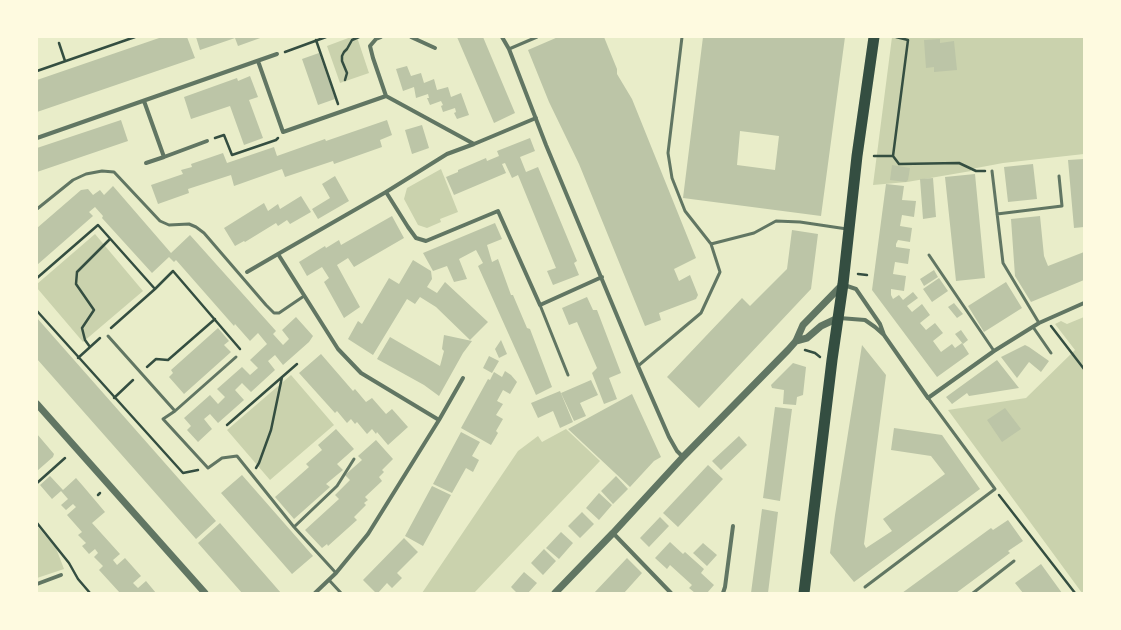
<!DOCTYPE html>
<html>
<head>
<meta charset="utf-8">
<style>
	body { margin:0 }
	#map { position:relative; width:1121px; height:630px; overflow:hidden; background:#e9edc9; font-family:"PT Serif",serif }
	canvas { display:block }
	.frame { position:absolute; inset:0; border:38px solid #fefae0; pointer-events:none }
</style>
</head>
<body>
<div id="map">
<canvas width="1121" height="630"></canvas>
<div class="frame"></div>
</div>
<script>
const context = document.querySelector('canvas').getContext('2d');
context.lineJoin = 'round';
function fillPath(path, color) { context.fillStyle = color; context.fill(path, 'evenodd'); }
const shape = rows => new Path2D(rows.map(r => 'M' + r).join(''));
function trace(path, color, width, dash) { context.strokeStyle = color; context.lineWidth = width; context.lineCap = dash ? 'butt' : 'round'; context.setLineDash(dash || []); context.stroke(path); }
fillPath(shape([
	[351,37,357,37,369,73,340,83,327,46],
	[892,37,1084,37,1084,154,1003,163,971,169,971,171,907,182,873,185],
	[441,169,458,212,440,219,441,222,427,228,418,225,404,199,407,188],
	[95,234,143,291,83,342,37,288,37,284],
	[1084,317,1084,593,1082,593,948,410,1026,398,1075,350,1055,324,1061,321,1067,324],
	[291,375,334,425,270,480,227,430],
	[566,429,600,461,474,593,422,593,518,451,538,436,542,442],
	[37,526,56,548,64,569,37,578]
]), '#cad2ad');
fillPath(shape([
	[162,37,187,37,195,58,37,112,37,80],
	[196,37,263,37,238,46,235,38,200,50],
	[457,37,483,37,515,113,494,123],
	[558,37,604,37,617,69,617,74,632,99,696,258,674,269,679,281,690,275,698,295,696,299,659,313,661,320,645,326,579,164,549,102,528,50],
	[703,37,845,37,821,216,683,198],
	[740,131,779,136,775,170,737,165],
	[940,39,940,43,954,41,957,70,934,72,934,67,926,68,924,40],
	[319,53,335,99,318,105,302,59],
	[407,66,411,76,421,73,424,83,434,79,437,90,448,87,451,97,461,93,469,115,457,119,454,113,456,112,455,108,443,112,441,106,443,105,441,101,430,105,427,98,429,98,428,94,416,98,414,87,403,91,396,69],
	[250,76,258,97,249,100,263,138,244,145,230,106,191,119,184,97,237,78,238,81],
	[121,120,128,141,37,172,37,148],
	[387,120,392,135,380,140,382,147,334,164,333,161,285,177,282,169,234,186,231,175,188,189,189,193,158,204,151,185,183,174,181,170,192,167,191,164,223,153,227,163,274,147,277,156,325,139,326,141],
	[422,125,429,148,412,154,405,130],
	[530,138,535,151,520,157,526,172,538,167,577,261,574,263,579,275,553,285,547,271,556,268,518,175,512,178,505,163,502,164,506,173,454,195,446,177,458,172,458,170,486,158,487,161,499,156,497,151],
	[1084,159,1084,227,1074,228,1068,160],
	[1033,164,1037,199,1008,202,1004,167],
	[892,165,910,168,908,180,906,182,890,180],
	[975,174,985,278,956,281,945,177],
	[335,176,349,201,318,219,312,209,330,198,322,184],
	[933,178,936,217,923,219,920,179],
	[886,184,904,186,902,200,916,201,914,217,902,215,900,226,912,228,910,242,898,240,896,244,896,247,910,249,908,264,895,262,893,274,906,276,904,291,891,289,891,295,893,299,899,295,903,300,913,292,918,298,907,306,912,312,922,304,930,315,920,323,926,330,935,323,943,333,933,341,941,352,952,344,955,348,962,343,969,354,937,377,872,290],
	[113,186,171,253,190,235,276,331,273,334,283,345,289,339,282,330,296,317,313,336,309,342,283,365,275,355,268,361,275,370,251,392,242,383,235,390,244,400,218,423,210,414,204,419,212,429,198,442,187,430,191,426,184,418,210,395,218,404,225,397,217,389,242,367,250,375,258,368,250,360,267,344,258,333,250,341,235,324,234,326,176,260,174,262,169,257,152,273,102,218,103,216,95,207,89,212,93,216,37,265,37,228,81,190,88,189,93,195,100,190,104,195],
	[301,196,311,212,290,224,287,220,278,226,276,223,245,242,244,241,235,246,224,228,264,203,268,211,278,204,280,209],
	[392,216,404,238,354,267,348,258,337,265,360,307,344,318,324,282,329,278,322,267,307,276,299,262,325,246,326,248,339,240,341,245],
	[1040,216,1044,256,1048,266,1084,252,1084,280,1031,302,1015,276,1011,219],
	[495,223,502,239,487,245,492,262,498,259,511,295,513,295,527,328,530,329,552,387,536,395,478,266,483,263,476,250,459,259,467,279,454,282,447,266,433,271,423,253],
	[792,230,818,234,811,289,699,408,667,377,742,298,750,306,787,269],
	[413,260,431,271,432,279,427,287,437,293,445,282,488,322,470,340,436,307,420,297,415,304,407,299,373,355,348,339,358,321,362,324,389,278,399,284],
	[934,270,938,277,924,286,920,279],
	[939,278,948,291,932,302,923,289],
	[1006,282,1022,308,984,332,968,306],
	[587,297,593,310,597,310,621,373,609,378,617,399,604,404,592,373,597,368,577,322,569,325,562,308],
	[954,303,963,314,957,318,948,307],
	[37,318,216,521,196,539,37,359],
	[218,328,229,341,224,345,231,352,184,394,169,377,173,373,171,370],
	[961,330,968,340,963,344,955,334],
	[444,335,472,341,463,353,439,396,424,385,377,359,390,337,440,366,444,351,442,349],
	[501,340,507,354,499,358,495,349],
	[862,345,886,375,864,544,866,548,892,531,883,519,945,474,931,456,891,450,894,428,942,435,980,489,854,582,830,553,835,515],
	[1025,345,1029,347,1049,361,1041,372,1029,362,1017,378,1001,357],
	[321,354,353,391,355,389,366,402,372,398,386,414,392,409,408,427,388,445,377,432,376,434,372,429,367,434,357,422,355,424,351,419,347,423,337,411,335,413,299,373],
	[489,356,499,361,492,373,483,368],
	[997,360,1019,388,969,396,967,393,952,404,946,397],
	[793,363,806,367,803,395,797,397,796,405,783,404,784,390,772,388,771,385],
	[505,371,511,375,517,382,510,394,503,390,497,401,503,404,496,415,503,419,496,431,498,433,491,445,461,428,488,379,490,380,494,372,502,377],
	[591,380,598,395,580,403,586,416,574,421,561,393],
	[560,391,573,422,560,428,553,411,538,418,531,403],
	[632,394,661,457,654,461,630,487,568,429],
	[775,407,792,409,780,501,763,498],
	[1005,408,1021,429,1002,442,987,420],
	[336,429,354,449,337,464,343,470,326,484,330,487,294,519,275,497,309,467,306,464,322,450,318,445],
	[461,432,480,442,472,456,479,460,473,472,466,468,452,493,433,484],
	[37,434,54,454,53,457,37,471],
	[739,436,747,445,721,470,712,461],
	[376,440,393,459,382,470,384,472,379,477,382,481,365,497,368,500,364,503,366,505,354,517,357,520,328,546,327,544,322,548,305,530,339,499,335,495,350,480,345,475,362,460,358,456],
	[708,465,723,479,678,527,663,513],
	[242,475,313,556,292,574,221,493],
	[50,476,63,490,76,478,83,486,105,512,92,523,120,554,113,560,117,565,125,558,141,576,133,583,138,588,146,581,156,593,120,593,99,570,103,566,94,557,98,553,95,549,89,554,82,546,86,543,78,535,82,532,67,515,76,507,73,504,66,510,61,505,68,499,61,491,52,499,40,485],
	[616,476,628,489,613,504,601,491],
	[432,486,451,495,423,546,405,536],
	[599,493,612,505,599,520,586,508],
	[762,509,778,512,768,593,751,593],
	[582,512,594,524,580,538,568,526],
	[660,517,669,526,649,547,640,538],
	[1008,520,1023,541,1008,551,1010,553,956,593,902,593,991,528,993,530],
	[220,523,281,593,242,593,198,543],
	[561,532,573,543,559,559,546,548],
	[404,538,418,552,397,573,402,578,392,588,387,583,378,593,376,593,363,580],
	[670,542,683,554,685,552,704,569,701,573,714,585,707,593,695,593,689,588,692,585,670,565,667,569,655,558],
	[703,543,717,555,707,566,693,553],
	[544,549,556,561,543,575,531,563],
	[627,558,642,573,624,593,594,593],
	[1041,564,1062,593,1023,593,1015,583],
	[524,572,537,583,528,593,517,593,511,587]
]), '#bcc5a7');
trace(shape([
	[896,37,908,40,893,156,899,164,959,163,976,171,985,171],
	[316,40,338,104],
	[59,43,65,61],
	[285,52,326,37],
	[37,71,135,37],
	[345,80,347,73,342,61,342,56,344,52,347,49,352,40,359,37],
	[215,138,224,135,232,155,276,140,278,138],
	[874,156,893,156],
	[858,274,867,275],
	[37,278,98,225,155,289,111,328],
	[155,289,173,271,240,349],
	[37,311,183,473,198,470],
	[1051,326,1084,369],
	[90,347,85,340,82,328,94,310,76,284,77,272,110,239],
	[805,350,815,353,820,357],
	[78,358,100,338],
	[147,367,156,359,168,360,215,319],
	[114,398,133,380],
	[227,425,297,364],
	[256,468,259,463,271,430,282,377],
	[37,483,65,458],
	[98,495,100,493],
	[999,495,1075,593],
	[37,523,69,563,78,579,90,593]
]), '#344e41', 2.5);
trace(shape([
	[682,37,668,153,672,178,685,211,711,244],
	[509,49,537,37],
	[992,171,1003,263,1039,323],
	[37,209,73,180,86,174,102,171,114,172,160,221,169,225,189,224,196,227,204,233,266,305,274,313,279,313,304,296],
	[997,214,1062,206,1059,176],
	[929,255,994,351],
	[540,305,568,375],
	[1033,327,1051,353],
	[108,336,175,411,163,419,208,468,222,458,237,456,294,527,336,573],
	[638,366,701,313,720,272,711,244,754,233,776,221,800,222,847,229],
	[175,411,236,357],
	[294,527,337,486,354,459],
	[329,580,341,593],
	[865,587,995,489,928,398],
	[973,593,1014,561]
]), '#617663', 3);
trace(shape([
	[381,37,376,39,370,46,373,58,386,96,474,144],
	[411,37,435,48],
	[502,37,509,49,546,145,638,366,669,437,677,451,683,457],
	[258,61,283,132,386,96],
	[144,101,164,157,207,141],
	[37,138,277,54],
	[146,163,164,157],
	[386,192,408,227,416,238,426,241,498,211,540,305,602,277],
	[247,272,278,254],
	[844,285,856,289,880,324,884,335],
	[839,318,865,320,875,327,884,335,928,398,994,351,1039,323,1084,303],
	[439,420,361,373,338,349,278,254,386,192,447,154,474,144,536,118],
	[613,533,671,593],
	[37,584,61,575],
	[315,593,336,573,368,534,439,420,463,378],
	[723,593,725,587,733,526]
]), '#617663', 4);
trace(shape([
	[796,341,807,338,821,326,838,318],
	[37,404,205,593],
	[555,593,613,533,683,457,788,350,796,341,803,325,843,284]
]), '#617663', 7);
trace(shape([
	[804,593,832,360,843,284,857,156,874,37]
]), '#344e41', 11);
</script>
</body>
</html>
